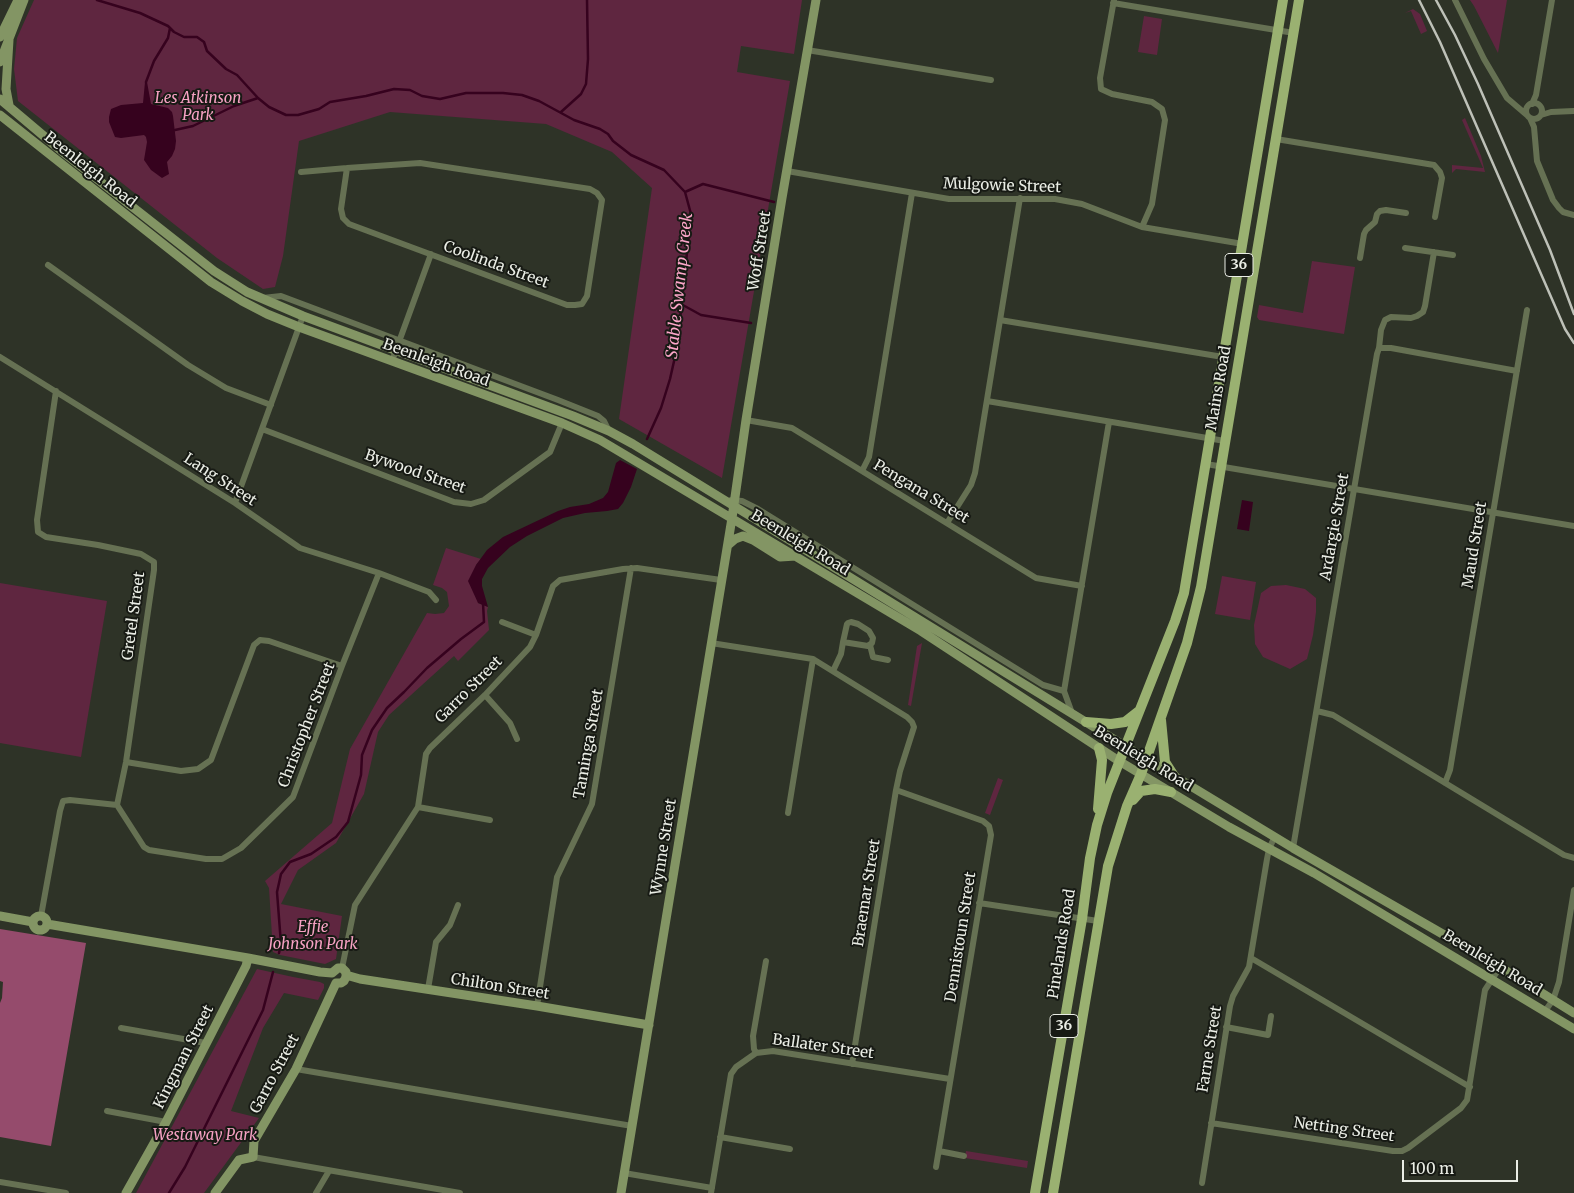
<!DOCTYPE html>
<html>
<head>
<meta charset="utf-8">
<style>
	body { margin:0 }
	#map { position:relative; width:1574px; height:1193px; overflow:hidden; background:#2e3327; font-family:Merriweather,serif }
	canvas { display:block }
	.scale { position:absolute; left:1402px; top:1160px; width:116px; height:22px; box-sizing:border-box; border:2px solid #eaede5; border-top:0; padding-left:6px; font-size:15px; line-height:18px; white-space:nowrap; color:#eaede5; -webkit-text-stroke:4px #171a14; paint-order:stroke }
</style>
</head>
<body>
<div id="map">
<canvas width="1574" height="1193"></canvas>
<div class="scale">100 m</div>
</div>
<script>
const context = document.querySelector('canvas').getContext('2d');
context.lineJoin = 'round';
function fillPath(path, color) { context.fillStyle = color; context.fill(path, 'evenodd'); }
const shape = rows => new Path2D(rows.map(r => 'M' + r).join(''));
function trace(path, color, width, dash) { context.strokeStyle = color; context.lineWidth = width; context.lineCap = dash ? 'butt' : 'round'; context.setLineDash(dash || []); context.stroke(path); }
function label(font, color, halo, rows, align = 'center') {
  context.font = font + ' Merriweather,serif'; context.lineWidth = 4; context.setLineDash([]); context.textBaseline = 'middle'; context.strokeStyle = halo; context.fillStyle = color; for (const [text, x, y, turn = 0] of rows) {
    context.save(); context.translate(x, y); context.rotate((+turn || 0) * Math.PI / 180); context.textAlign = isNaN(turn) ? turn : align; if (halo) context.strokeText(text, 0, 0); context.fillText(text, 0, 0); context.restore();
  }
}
fillPath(shape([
	[34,0,802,0,794,54,741,46,737,72,790,81,722,478,619,419,652,188,612,152,546,124,390,112,299,141,283,256,275,287,263,289,217,258,18,101,14,69,17,38],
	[1470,0,1507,0,1498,53,1474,6],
	[1413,9,1420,14,1427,31,1421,34,1411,11,1405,13],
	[1144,16,1162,19,1157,55,1138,52],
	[1465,118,1481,156,1485,172,1456,169,1452,173,1452,165,1483,168,1462,120],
	[1312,261,1355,267,1344,334,1259,320,1257,317,1259,305,1303,313],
	[446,548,481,559,476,565,478,603,488,607,487,611,489,630,458,661,454,656,389,715,378,732,364,794,336,843,298,870,281,904,342,916,336,959,325,964,280,955,273,952,269,888,265,881,332,823,350,749,427,613,435,614,444,613,449,606,447,592,442,588,433,585],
	[1222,576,1256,582,1250,620,1215,614],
	[0,583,107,601,81,757,0,743],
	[1286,585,1305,589,1316,598,1316,612,1313,635,1307,659,1290,669,1263,657,1255,644,1254,625,1261,593,1271,586],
	[922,643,911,706,908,705,917,646],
	[998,778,1003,780,990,815,985,813],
	[257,969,293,977,320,982,324,984,324,988,318,1000,284,993,263,1028,231,1111,259,1118,204,1193,136,1193],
	[966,1151,1028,1161,1027,1168,965,1158]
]), '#5f2640');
fillPath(shape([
	[0,929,86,943,51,1146,0,1137,0,1003,2,998,3,982,0,981]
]), '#954b6c');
fillPath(shape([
	[145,82,147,82,151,104,168,108,172,112,173,116,176,141,175,149,172,156,167,162,169,174,162,178,151,170,144,160,147,142,146,137,144,135,121,138,115,137,109,122,109,117,111,109,121,105,143,103],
	[620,460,637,469,631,487,623,503,618,509,607,511,585,513,563,518,527,536,510,547,488,568,482,579,482,586,488,607,478,603,468,581,476,565,487,550,503,537,558,511,570,507,589,504,603,498,608,492,616,463],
	[1242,500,1253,502,1249,531,1237,529]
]), '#36021e');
trace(shape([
	[97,0,140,13,168,26,174,32,184,37,197,37,204,42,207,51,226,69,237,75,258,98,269,107,286,115,298,115,319,109,330,102,366,96,394,89,410,90,422,96,440,99,466,93,503,93,522,95,539,101,574,120,600,129,608,134,613,141,631,155,664,170,685,192,691,214,677,348,670,379,661,408,647,439],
	[146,82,154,61,168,38,170,28],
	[561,112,581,94,586,84,588,59,587,0],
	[175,130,193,126,234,106,258,98],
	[685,192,703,184,774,202],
	[681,304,701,315,751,323],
	[279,953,281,944,277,892,281,874,290,862,311,854,336,837,348,822,361,775,362,755,372,730,387,708,404,692,427,668,461,639,484,622,483,603],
	[169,1193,185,1167,263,1010,273,972]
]), '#36021e', 2.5);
trace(shape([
	[1114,0,1100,78,1101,89,1112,94,1152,102,1162,109,1165,120,1152,204,1142,227],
	[1455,0,1484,59,1507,98,1528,116],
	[1113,3,1294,33],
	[807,50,991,80],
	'1526 111a8 8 0 1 1 16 0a8 8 0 1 1-16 0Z',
	[1532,104,1536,95,1552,0],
	[1541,115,1551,112,1574,111],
	[1530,118,1534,127,1537,161,1553,200,1559,208,1563,212,1574,215],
	[1276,139,1434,165,1440,172,1442,178,1435,217],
	[787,171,949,199,1055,199,1082,204,1142,227,1243,244],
	[301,172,347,168,420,163,590,189,597,193,602,200,587,296,582,304,575,305,567,305,349,224,343,218,341,209,347,168],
	[1405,248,1453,255],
	[1360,258,1364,234,1366,230,1375,222,1377,214,1380,211,1386,210,1406,213],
	[48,265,188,365,226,388,271,405],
	[263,298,281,296,558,400,598,416,604,421,609,431],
	[1000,320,1223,357],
	[1379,348,1381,330,1385,320,1391,317,1411,318,1417,316,1423,312,1425,306,1434,252],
	[0,357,235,503,300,548,379,573,429,592,436,600],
	[392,361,431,254],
	[56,391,37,520,38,532,46,537,98,545,141,554,154,562,154,570,126,762,117,805],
	[987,401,1225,441],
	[746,420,792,428,1036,578,1082,586],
	[262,429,454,502,471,504,484,500,550,452,562,423],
	[1206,464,1574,526],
	[862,471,869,457,912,193],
	[731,500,742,501,758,509,1043,685,1064,691],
	[235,503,303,316],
	[947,523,971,485,975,473,1020,198],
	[502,622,536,635],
	[711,643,813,659,907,717,912,722,914,727,900,771,896,790,852,1064],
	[870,645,873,657,888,660],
	[833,671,841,654,843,642,847,624,848,623,851,622,858,624,869,631,873,638,872,643,868,646,843,642],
	[485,695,510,723,517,739],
	[1317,711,1333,715,1564,855,1574,858],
	[1072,713,1064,691,1109,422],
	[126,762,181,771,198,769,211,760,254,645,260,640,269,641,342,666],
	[1445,783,1450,770,1527,310],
	[896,790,983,821,989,826,991,835,936,1167],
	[418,807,490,820],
	[788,813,813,659],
	[1293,848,1377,354,1379,348,1391,348,1517,371],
	[979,903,1098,921],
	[41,916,60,811,63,801,70,800,117,805,144,847,149,850,206,859,222,859,241,848,293,797,342,666,379,573],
	[1251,958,1470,1087],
	[342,968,355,905,418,807,426,754,430,748,485,695,530,647,536,635,553,586,560,580,623,569,637,568,721,580],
	[428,989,436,942,450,925,458,905],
	[537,1006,557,877,592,804,631,568],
	[1545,1011,1553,1000,1559,982,1574,890],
	[1226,1027,1268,1035,1271,1016],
	[121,1028,206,1043],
	[756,1053,754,1049,753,1036,766,961],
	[296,1069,632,1126],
	[107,1111,166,1122],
	[1211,1123,1393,1151,1402,1151,1408,1148,1461,1108,1467,1100,1485,990,1500,967],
	[720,1137,790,1149],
	[939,1151,964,1156],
	[253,1157,460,1193],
	[624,1173,712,1188],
	[0,1182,66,1193],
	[1202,1183,1230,1006,1233,996,1249,967,1267,859,1269,849,1275,836],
	[316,1193,329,1171],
	[711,1193,731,1074,736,1067,756,1053,773,1051,950,1079]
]), '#667153', 6);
trace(shape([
	[0,37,18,0],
	[9,40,6,89,9,105],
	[0,62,24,0],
	[0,99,64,153,214,271,247,292,303,316,573,416,609,431,633,444,1146,759,1293,848,1500,967,1574,1013],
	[0,115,211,282,242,301,267,314,299,327,562,423,600,440,921,631,1119,761,1229,827,1314,873,1574,1029],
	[728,545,735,539,743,536,753,540,780,557,796,556],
	[0,916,33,922],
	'33 923a7 7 0 1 1 14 0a7 7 0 1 1-14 0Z',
	[47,924,248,958,320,972,332,973],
	[332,973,338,968,342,968,346,972,346,977,344,981,341,983,336,983],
	[346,975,360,979,537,1006,649,1025],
	[126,1193,166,1122,246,966,248,958],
	[215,1193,239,1160,253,1157,254,1141,296,1069,336,983],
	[621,1193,732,518,746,420,782,198,816,0]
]), '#839564', 9);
trace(shape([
	[1161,720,1165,762,1174,776],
	[1086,722,1111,724,1125,722,1139,711],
	[1133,800,1141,791,1155,789,1171,792],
	[1098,809,1102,760,1099,748],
	[1035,1193,1082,919,1090,858,1097,825,1107,793,1175,621,1184,593,1283,0],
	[1053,1193,1108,866,1127,806,1141,774,1187,643,1201,587,1299,0]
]), '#9ab171', 10);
trace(shape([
	[1419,0,1440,42,1565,329,1574,343],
	[1436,0,1455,35,1478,84,1550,250,1574,314]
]), '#bec1b8', 2.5);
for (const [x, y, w] of [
	[1239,265,28],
	[1064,1026,28]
]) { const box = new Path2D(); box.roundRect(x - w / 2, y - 11.5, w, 23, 4); context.fillStyle = '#171a14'; context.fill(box); trace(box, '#eaede5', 1); }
label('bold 14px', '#eaede5', null, [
	["36",1239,265],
	["36",1064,1026]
]);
label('italic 15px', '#f6a1c3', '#171a14', [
	["Les Atkinson",198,99],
	["Park",198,116],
	["Effie",313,928],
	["Johnson Park",313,945],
	["Westaway Park",205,1136]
]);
label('15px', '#eaede5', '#171a14', [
	["Beenleigh Road",90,170,38],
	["Mulgowie Street",1002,186,2],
	["Woff Street",760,251,-81],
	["Coolinda Street",496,265,20],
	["Beenleigh Road",436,363,20],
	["Mains Road",1219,388,-80],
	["Bywood Street",415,472,19],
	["Lang Street",220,480,33],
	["Pengana Street",921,492,31],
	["Ardargie Street",1335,527,-80],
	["Beenleigh Road",800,543,31],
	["Maud Street",1475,545,-81],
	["Gretel Street",134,616,-82],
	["Garro Street",469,690,-45],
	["Christopher Street",307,725,-69],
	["Taminga Street",589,744,-80],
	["Beenleigh Road",1143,759,31],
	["Wynne Street",664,847,-81],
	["Braemar Street",867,893,-81],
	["Dennistoun Street",961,937,-81],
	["Pinelands Road",1062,944,-81],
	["Beenleigh Road",1492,963,31],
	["Chilton Street",500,987,9],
	["Ballater Street",823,1047,8],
	["Farne Street",1210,1049,-81],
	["Kingman Street",184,1057,-63],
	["Garro Street",275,1074,-62],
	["Netting Street",1344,1130,8]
]);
label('italic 16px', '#fca6c9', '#171a14', [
	["Stable Swamp Creek",680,286,-84]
]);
</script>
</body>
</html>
